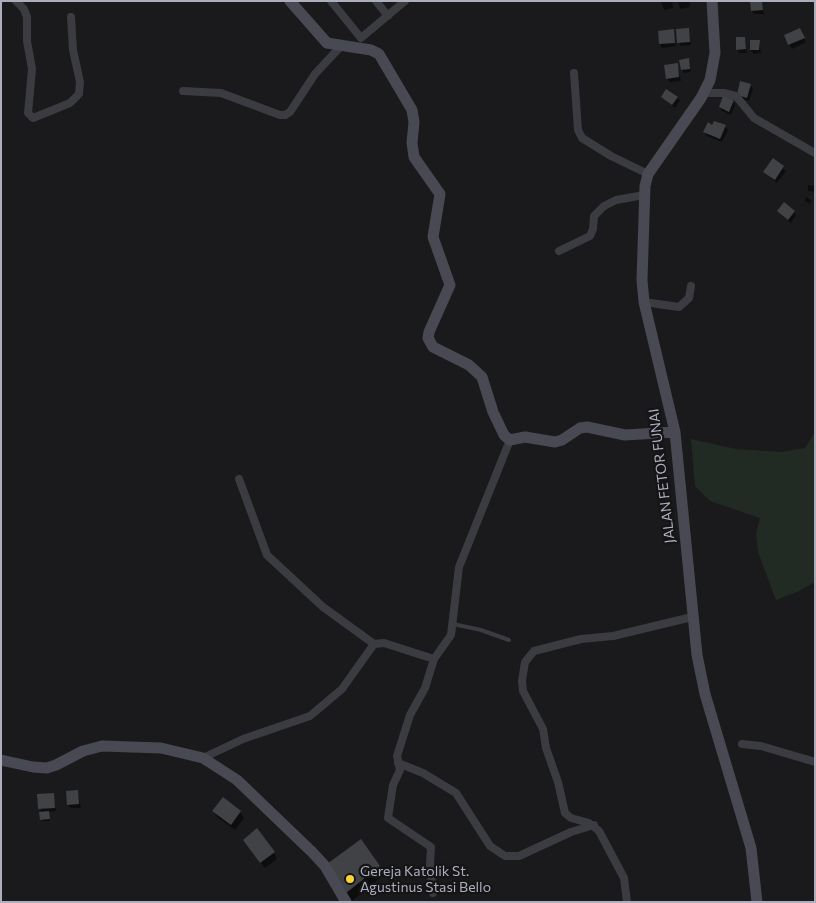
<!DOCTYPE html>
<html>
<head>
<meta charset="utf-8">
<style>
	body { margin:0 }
	#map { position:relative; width:816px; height:903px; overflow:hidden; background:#1a1a1c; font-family:Commissioner,sans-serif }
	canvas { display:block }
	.frame { position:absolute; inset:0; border:2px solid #acaebc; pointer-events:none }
</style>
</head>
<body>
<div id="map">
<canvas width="816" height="903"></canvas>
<div class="frame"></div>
</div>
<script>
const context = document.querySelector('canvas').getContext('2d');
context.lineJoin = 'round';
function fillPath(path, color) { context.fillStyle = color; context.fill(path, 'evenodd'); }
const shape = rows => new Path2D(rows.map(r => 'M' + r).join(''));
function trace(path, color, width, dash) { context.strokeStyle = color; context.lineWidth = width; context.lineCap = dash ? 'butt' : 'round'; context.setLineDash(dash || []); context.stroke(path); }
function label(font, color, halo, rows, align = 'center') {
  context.font = font + ' Commissioner,sans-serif'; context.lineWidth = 4.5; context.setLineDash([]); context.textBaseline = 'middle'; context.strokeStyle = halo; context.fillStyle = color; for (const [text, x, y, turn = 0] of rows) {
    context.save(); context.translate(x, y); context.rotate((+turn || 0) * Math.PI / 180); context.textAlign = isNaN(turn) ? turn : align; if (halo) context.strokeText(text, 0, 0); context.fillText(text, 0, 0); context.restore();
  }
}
fillPath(shape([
	[815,432,815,582,799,591,776,600,758,552,756,533,760,518,710,501,695,486,691,439,736,449,782,452,805,448]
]), '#212b24');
fillPath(shape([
	[661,1,672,1,673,8,664,10],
	[678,1,689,1,690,7,680,9],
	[762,1,764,14,754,14,752,11],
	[688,29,691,45,681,46,679,42],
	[673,30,676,46,662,48,660,44],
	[799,30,806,42,792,49,785,36],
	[745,38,747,53,739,53,737,49],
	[759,41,761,53,753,54,751,50],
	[688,60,691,72,684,73,682,70],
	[677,65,681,81,670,82,667,79],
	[750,85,753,89,749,101,740,98,738,95],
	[662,97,677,97,680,101,675,108],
	[733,101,735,105,731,115,722,111,720,107],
	[713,126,725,126,728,130,722,142,707,136,705,132],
	[773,160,786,171,777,183,765,172],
	[808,185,815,186,815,192,808,191],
	[806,197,811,200,810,204,805,201],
	[778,211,794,211,796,215,791,223],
	[77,791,81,808,71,808,68,805],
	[53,794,56,811,48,812,50,821,42,821,39,795],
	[223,798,240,812,244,818,235,830,217,817,213,811],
	[248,846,274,852,277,859,265,868],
	[379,866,384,875,352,901,334,873]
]), '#0007');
fillPath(shape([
	[750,1,762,1,763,10,751,11],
	[689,28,690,42,677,43,676,29],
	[800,28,805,38,788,45,784,35],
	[674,29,675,43,659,44,658,31],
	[736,37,745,37,746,49,736,50],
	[750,40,760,40,759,50,750,50],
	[689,58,690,69,681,70,679,60],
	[678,63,679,77,666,79,664,65],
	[740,81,751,84,747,98,737,95],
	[666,89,678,97,672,105,661,97],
	[723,96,734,100,729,112,719,107],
	[714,121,726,125,720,139,703,132,708,122,712,125],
	[773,158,784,166,775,180,763,172],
	[784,202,795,211,788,220,777,211],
	[78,790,79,804,67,805,66,791],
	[54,793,55,808,38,809,37,794],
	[223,797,241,811,231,825,212,811],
	[49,811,50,819,40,820,39,812],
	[257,828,275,852,260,863,243,840],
	[361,839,380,866,346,893,327,864]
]), '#414246');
trace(shape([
	[453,624,481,630,509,640]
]), '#3b3b42', 4);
trace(shape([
	[16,1,24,9,27,17,27,41,32,69,28,113,33,118,70,103,79,94,80,82,73,50,71,17],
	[331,1,361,38,405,1],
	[376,1,388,16],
	[574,73,578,130,582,138,611,156,648,174],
	[183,91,221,93,280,115,285,115,290,112,315,74,342,45],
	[704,93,724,93,736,96,754,118,815,153],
	[559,251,590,236,593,229,594,216,604,206,616,200,644,195],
	[644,302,679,307,689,298,691,286],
	[239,479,267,555,323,607,374,644],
	[742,744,761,746,815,762],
	[203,758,243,739,310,716,342,689,374,644,384,643,434,659],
	[398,763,423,773,456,793,490,846,505,856,519,856,571,832,594,825],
	[433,893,430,865,431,847,388,818,393,785,400,770,397,756,410,715,425,688,434,659,451,635,459,567,510,440],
	[627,902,624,878,599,831,589,823,571,818,565,813,558,782,546,748,543,729,523,691,522,681,525,662,534,651,581,639,613,636,692,617]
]), '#3b3b42', 8);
trace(shape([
	[290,1,327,43,371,50,379,54,412,110,414,122,412,143,414,157,440,194,433,237,450,285,429,332,428,338,433,347,469,365,482,377,493,412,504,435,510,440,525,437,555,442,562,440,580,428,587,427,625,435,675,432],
	[712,1,715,53,710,80,701,98,648,174,645,186,642,280,644,302,675,432,697,655,705,694,751,848,757,902],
	[1,760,33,767,47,768,56,765,83,751,102,746,161,748,203,758,237,780,312,852,325,866,346,902]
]), '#484952', 11);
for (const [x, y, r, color] of [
	[350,879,5,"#fbd433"]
]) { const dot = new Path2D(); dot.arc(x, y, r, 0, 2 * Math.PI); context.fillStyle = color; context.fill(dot); trace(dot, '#151517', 2); }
label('14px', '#acaebc', '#151517', [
	["JALAN FETOR FUNAI",662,476,-97]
]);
label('14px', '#acaebc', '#151517', [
	["Gereja Katolik St.",360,871],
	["Agustinus Stasi Bello",360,887]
], 'left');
</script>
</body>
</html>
